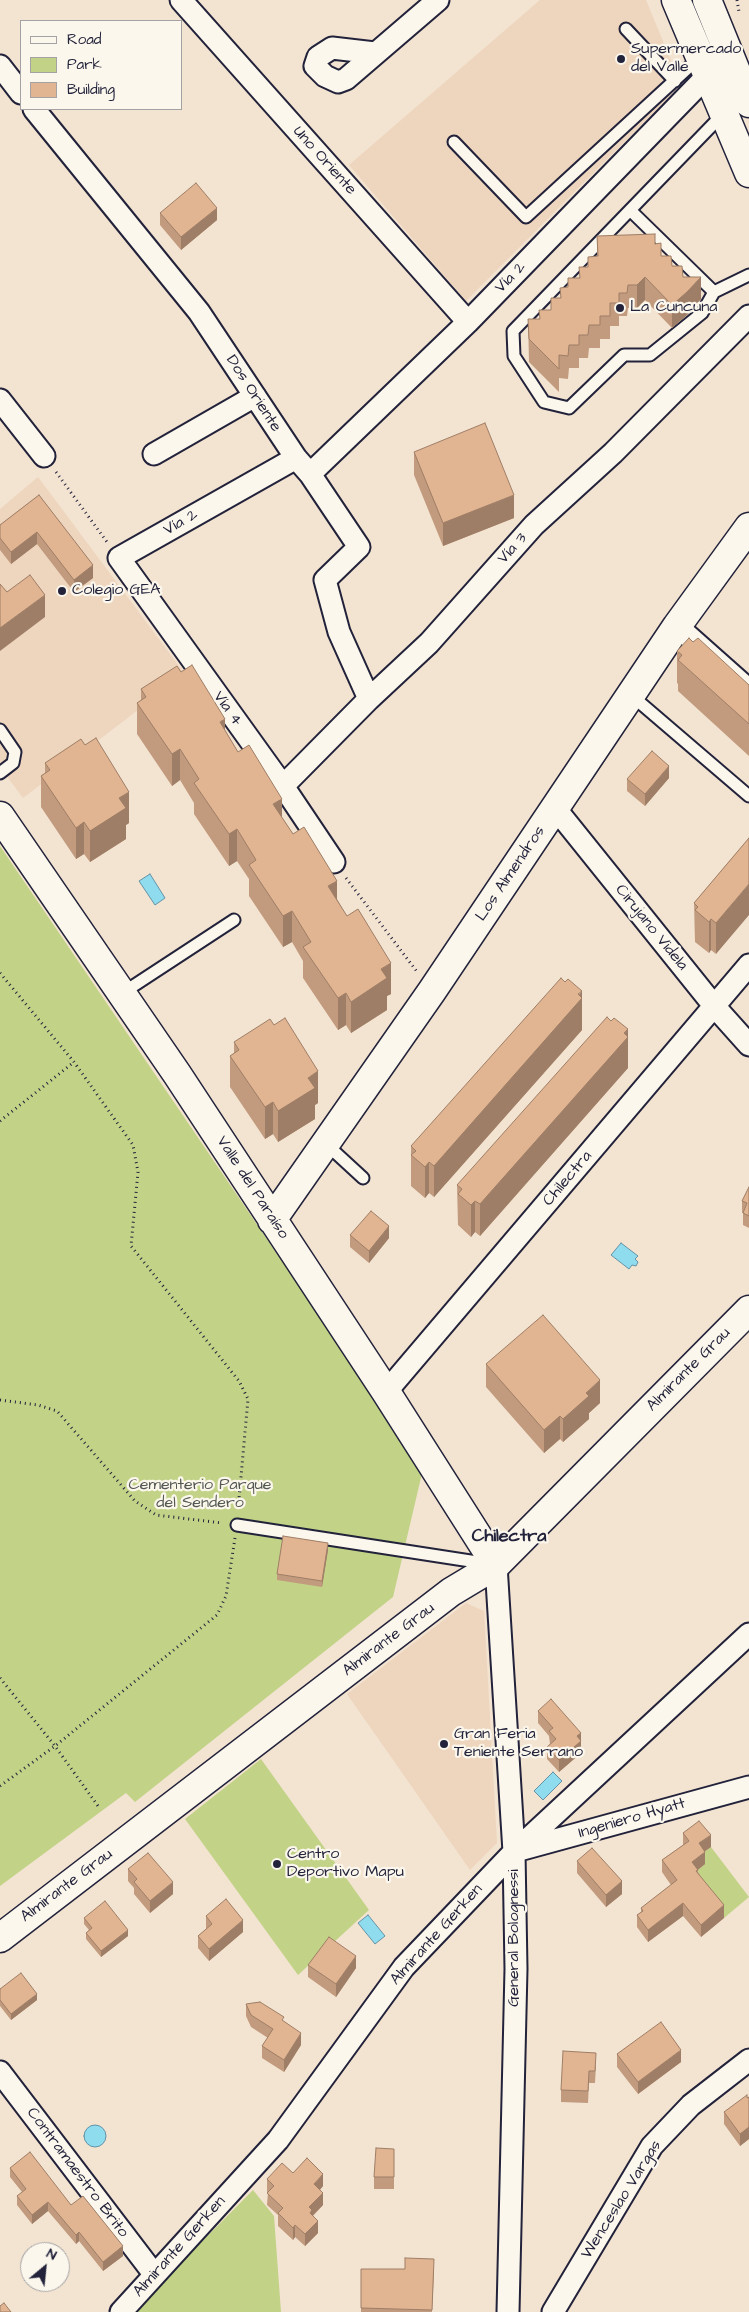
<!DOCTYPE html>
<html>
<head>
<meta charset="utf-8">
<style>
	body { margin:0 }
	#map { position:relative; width:749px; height:2312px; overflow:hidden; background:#f3e3d1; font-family:"Architects Daughter",sans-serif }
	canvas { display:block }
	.legend { position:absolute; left:20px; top:20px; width:162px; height:90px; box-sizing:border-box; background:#fbf7ec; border:1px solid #a4a2a5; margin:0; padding:6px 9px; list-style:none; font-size:15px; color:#22223b }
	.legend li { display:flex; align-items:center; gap:10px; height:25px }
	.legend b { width:25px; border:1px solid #a4a2a5 }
	.north { position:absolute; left:20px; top:2242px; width:50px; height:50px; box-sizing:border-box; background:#fbf7ec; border:1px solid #a4a2a5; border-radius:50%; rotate:28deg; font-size:14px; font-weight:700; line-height:20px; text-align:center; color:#22223b }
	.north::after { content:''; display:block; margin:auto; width:18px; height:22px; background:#22223b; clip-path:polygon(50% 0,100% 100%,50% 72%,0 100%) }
</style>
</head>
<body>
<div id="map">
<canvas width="749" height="2312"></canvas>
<ul class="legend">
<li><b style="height:6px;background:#fbf7ec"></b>Road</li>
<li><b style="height:14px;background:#c2d387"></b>Park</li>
<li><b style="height:14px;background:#e1b492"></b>Building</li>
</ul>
<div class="north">N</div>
</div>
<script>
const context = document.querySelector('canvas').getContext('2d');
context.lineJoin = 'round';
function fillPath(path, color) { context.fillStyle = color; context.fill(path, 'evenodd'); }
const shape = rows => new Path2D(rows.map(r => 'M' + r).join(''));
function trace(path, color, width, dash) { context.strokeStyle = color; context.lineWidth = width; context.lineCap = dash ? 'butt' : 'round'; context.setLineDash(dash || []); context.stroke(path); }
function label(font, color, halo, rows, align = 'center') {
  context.font = font + ' "Architects Daughter",sans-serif'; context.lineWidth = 4.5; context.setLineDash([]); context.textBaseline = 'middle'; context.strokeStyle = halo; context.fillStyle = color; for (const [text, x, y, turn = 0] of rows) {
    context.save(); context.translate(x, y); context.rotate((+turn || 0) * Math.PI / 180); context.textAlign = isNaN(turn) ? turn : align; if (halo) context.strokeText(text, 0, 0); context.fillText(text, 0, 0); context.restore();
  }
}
fillPath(shape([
	[540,0,646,0,681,85,466,301,349,165],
	[38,477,185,674,23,798,0,767,0,509],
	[466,1603,484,1611,497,1843,470,1870,347,1694]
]), '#eed5be');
fillPath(shape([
	[0,846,423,1469,393,1597,135,1802,126,1793,0,1886],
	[261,1759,369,1910,298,1975,185,1819],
	[711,1847,749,1897,724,1918,692,1874,699,1855],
	[253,2190,274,2216,281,2312,132,2312]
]), '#c2d387');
const water = shape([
	[150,874,165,898,155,905,139,881,150,874],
	[621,1243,638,1256,635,1259,638,1262,636,1266,632,1265,629,1269,611,1255,621,1243],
	[553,1772,562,1781,543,1800,534,1791,553,1772],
	[368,1915,385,1936,375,1944,358,1923,368,1915],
	'84 2136a11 11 0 1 1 22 0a11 11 0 1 1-22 0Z'
]);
fillPath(water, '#8fdcee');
trace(water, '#6392a6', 1);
const service = shape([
	[626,29,675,81],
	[723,114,513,331,514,356,544,402,569,408,624,355,650,355,702,313,714,292,749,275],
	[454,142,526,217,700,57],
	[631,211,714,292],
	[631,695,749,796],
	[0,730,15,752,13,763,0,773],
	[121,994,234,920],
	[325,1143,363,1178],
	[237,1525,490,1564]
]);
const minor = shape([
	[181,0,468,322],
	[375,53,332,48,318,57,315,66,325,76,338,82,346,79,438,0],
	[0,66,21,93],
	[34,109,199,312,296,458,310,474,359,547,325,580,339,632,369,699],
	[0,400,44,456],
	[154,454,255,396],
	[296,458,119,558,283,786,334,862],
	[310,474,468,322,707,76],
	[677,626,749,690],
	[283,786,369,699,429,643,534,525,613,453,749,316],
	[555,808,715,1007,749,1045],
	[386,1392,749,965],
	[496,1565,514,1852,516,1969,508,2312],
	[519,1850,749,1787],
	[0,2072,154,2274],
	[121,2312,278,2140,404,1967,514,1852,749,1634],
	[553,2312,652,2146,691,2105,749,2060]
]);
const tertiary = shape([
	[0,816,177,1074,386,1392,496,1565],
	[272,1220,432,991,677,626,749,527],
	[0,1938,451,1592,496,1565,749,1310]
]);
const primary = shape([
	[676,0,749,173],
	[707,0,749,103]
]);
trace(service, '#22223b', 15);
trace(minor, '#22223b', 25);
trace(tertiary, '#22223b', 31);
trace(primary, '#22223b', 31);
trace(shape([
	[737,0,739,12],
	[56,472,107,542],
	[346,878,418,973],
	[0,973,74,1062,133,1145,138,1172,131,1246,239,1381,248,1399,238,1510],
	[0,1121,74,1062],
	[0,1400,38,1405,57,1411,135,1501,156,1515,222,1523],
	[0,1678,55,1746,98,1806],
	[0,1786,55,1746,217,1615,226,1596,235,1538]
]), '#22223b', 3, [1, 4]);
trace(service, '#fbf7ec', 11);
trace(minor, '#fbf7ec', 21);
trace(tertiary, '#fbf7ec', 28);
trace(primary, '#fbf7ec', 28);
fillPath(shape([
	[160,213,217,220,181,250,160,225],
	[597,236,655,244,661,256,683,277,701,299,687,315,672,328,645,300,637,308,628,308,627,316,619,316,619,326,610,326,610,339,600,339,600,348,589,348,588,358,579,358,579,368,569,368,568,379,559,378,559,392,529,362,528,319,539,319,551,310,568,287,579,278,597,256],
	[414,452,514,518,443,546,414,475],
	[39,495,93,578,74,592,37,544,11,564,0,550,0,525],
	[693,642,749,685,749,756,678,691,678,684,677,683,677,651],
	[181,672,225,730,238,752,337,899,391,994,387,996,387,1010,351,1033,346,1025,338,1030,303,978,303,961,292,942,283,947,249,896,249,879,237,861,229,866,194,814,194,803,180,780,172,786,137,734,137,703,141,700,141,689],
	[45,763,129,823,126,825,126,839,90,862,84,854,76,859,41,807,41,776,45,773],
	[669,778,645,806,627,791,627,779],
	[749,838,716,954,711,950,709,953,695,942,694,903],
	[582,998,582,1030,434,1197,429,1193,425,1198,411,1186,411,1146],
	[628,1036,628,1068,480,1236,475,1232,471,1237,458,1225,457,1185],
	[234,1042,318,1103,315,1105,315,1119,278,1142,273,1134,265,1139,230,1087,230,1056,234,1053],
	[749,1187,749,1228,743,1225,743,1213,742,1213,742,1201],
	[350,1235,389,1238,369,1263,350,1247],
	[486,1364,600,1403,589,1413,589,1419,563,1442,560,1439,544,1453,486,1387],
	[328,1550,322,1587,277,1580,277,1574],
	[538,1711,581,1733,581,1753,559,1772,547,1759,547,1747,550,1744,549,1736,538,1723],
	[683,1833,711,1847,704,1852,705,1864,698,1870,698,1872,724,1918,701,1937,683,1916,648,1942,637,1927,637,1915,641,1912,641,1908,671,1885,662,1872,662,1860,683,1845],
	[577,1861,622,1894,606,1907,577,1873],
	[128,1869,173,1894,150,1913,134,1894,134,1888,128,1881],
	[206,1916,243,1932,209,1961,198,1948,198,1936,206,1929],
	[84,1918,128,1936,101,1957,86,1939,86,1933,89,1930,84,1924],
	[308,1965,356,1968,336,1997,308,1977],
	[0,1989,37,2000,11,2020,0,2006],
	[246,2004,284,2022,301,2045,284,2072,262,2058,262,2046,268,2038,251,2027,246,2016],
	[617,2054,681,2062,638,2094,617,2067],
	[596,2065,595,2083,589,2083,588,2103,561,2102,561,2090],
	[749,2097,749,2139,740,2146,724,2124,724,2112],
	[394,2149,394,2189,374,2189,374,2177],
	[10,2168,71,2205,123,2256,103,2271,79,2241,76,2244,48,2211,32,2224,17,2205,17,2196,22,2192,10,2177],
	[293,2173,323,2186,320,2190,323,2205,313,2216,318,2233,305,2246,295,2237,293,2240,278,2226,278,2215,267,2205,268,2192,267,2192,267,2179],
	[361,2269,405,2269,434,2271,432,2312,361,2312]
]), '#c29b7e');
fillPath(shape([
	[217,208,217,220,181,250,181,237],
	[645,277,645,300,637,308,637,285],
	[701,277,701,299,687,315,672,328,672,305],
	[514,495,514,518,443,546,443,523],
	[37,532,37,544,11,564,11,552],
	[93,565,93,578,74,592,74,580],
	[45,595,45,617,0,651,0,628],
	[225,719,225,750,220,722],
	[180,749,180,780,172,786,172,754],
	[669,766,669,778,645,806,645,794],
	[129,792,129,823,126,825,126,839,90,862,90,831,119,798],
	[282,799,282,830,273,804],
	[84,822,84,854,76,859,76,828],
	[237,829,237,861,229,866,229,834],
	[337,881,337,912,328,886],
	[749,884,749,915,716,954,716,923],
	[292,911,292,942,283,947,283,916],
	[711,919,711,950,709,953,709,922],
	[391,963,391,994,387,996,387,1010,351,1033,351,1002,381,969],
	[582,991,582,1030,434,1197,434,1166],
	[346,993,346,1025,338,1030,338,998],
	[628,1029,628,1068,480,1236,480,1204],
	[318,1071,318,1103,315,1105,315,1119,278,1142,278,1111,308,1078],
	[273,1102,273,1134,265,1139,265,1107],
	[429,1162,429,1193,425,1198,425,1167],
	[475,1201,475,1232,471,1237,471,1205],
	[389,1226,389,1238,369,1263,369,1251],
	[600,1380,600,1403,589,1413,589,1419,563,1442,563,1419,586,1393],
	[560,1416,560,1439,544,1453,544,1430],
	[328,1543,328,1550,322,1587,322,1581],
	[581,1733,581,1753,559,1772,559,1760,577,1736],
	[711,1835,711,1847,699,1855,699,1843],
	[705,1852,705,1864,692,1874,692,1862],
	[622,1881,622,1894,606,1907,606,1895],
	[173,1882,173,1894,150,1913,150,1901],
	[683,1903,683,1916,648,1942,648,1930],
	[724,1905,724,1918,701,1937,701,1925],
	[243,1920,243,1932,209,1961,209,1949],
	[128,1930,128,1936,101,1957,101,1951],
	[356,1956,356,1968,336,1997,336,1984],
	[37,1994,37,2000,11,2020,11,2014],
	[301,2033,301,2045,284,2072,284,2060],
	[681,2050,681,2062,638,2094,638,2082],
	[749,2127,749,2139,740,2146,740,2134],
	[323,2174,323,2186,314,2196,314,2184],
	[323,2193,323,2205,312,2216,310,2225,309,2207],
	[48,2202,48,2211,32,2224,32,2215],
	[318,2221,318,2233,305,2246,305,2234],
	[295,2225,295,2237,293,2240,293,2228],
	[79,2232,79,2241,76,2244,76,2235],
	[123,2246,123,2256,103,2271,103,2262]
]), '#9e7e66');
const building = shape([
	[196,183,217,208,181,237,160,213,196,183],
	[655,234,655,244,661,243,661,256,671,256,672,266,682,266,683,277,701,277,687,292,672,305,645,277,637,285,628,285,627,293,619,293,619,303,610,303,610,316,600,316,600,325,589,325,588,335,579,335,579,345,569,345,568,356,559,355,559,369,529,339,528,319,540,319,539,310,551,310,551,298,561,298,560,288,568,287,568,278,580,278,579,267,588,267,588,257,598,256,597,236,655,234],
	[485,423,514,495,443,523,414,452,485,423],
	[39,495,93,565,74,580,37,532,11,552,0,538,0,525,39,495],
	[30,575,45,595,0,628,0,584,7,592,30,575],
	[689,638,693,642,698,638,749,685,749,724,678,660,682,655,677,651,689,638],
	[192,665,225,719,220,722,238,752,249,745,282,799,273,804,293,834,304,827,337,881,328,886,347,916,358,909,391,963,381,969,387,978,351,1002,346,993,338,998,303,947,311,942,292,911,283,916,249,865,256,860,237,829,229,834,194,783,199,779,180,749,172,754,137,703,146,697,141,689,177,666,181,672,192,665],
	[96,738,129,792,119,798,126,808,90,831,84,822,76,828,41,776,50,770,45,763,81,739,85,745,96,738],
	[652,751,669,766,645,794,627,779,652,751],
	[749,838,749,884,716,923,711,919,709,922,695,910,698,907,694,903,749,838],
	[561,978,565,982,568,979,582,991,578,994,582,998,434,1166,429,1162,425,1167,411,1155,416,1151,411,1146,561,978],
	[607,1017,611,1021,614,1018,628,1029,624,1033,628,1037,480,1204,475,1201,471,1205,458,1194,462,1189,457,1185,607,1017],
	[285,1018,318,1071,308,1078,315,1088,278,1111,273,1102,265,1107,230,1056,239,1050,234,1042,270,1019,274,1025,285,1018],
	[749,1187,749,1216,743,1213,747,1203,742,1201,749,1187],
	[371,1211,389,1226,369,1251,350,1235,371,1211],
	[543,1315,600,1380,586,1393,589,1396,563,1419,560,1416,544,1430,486,1364,543,1315],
	[283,1536,328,1543,322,1581,277,1574,283,1536],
	[551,1699,581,1733,577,1736,581,1741,559,1760,547,1747,556,1739,549,1731,553,1728,538,1711,551,1699],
	[699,1821,711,1835,699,1843,705,1852,692,1862,698,1870,696,1871,724,1905,701,1925,683,1903,648,1930,637,1915,643,1911,641,1908,677,1880,662,1860,689,1841,683,1833,699,1821],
	[592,1848,622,1881,606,1895,577,1861,592,1848],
	[148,1853,173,1882,150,1901,134,1882,137,1879,128,1869,148,1853],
	[226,1899,243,1920,209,1949,198,1936,212,1924,206,1916,226,1899],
	[105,1901,128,1930,101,1951,86,1933,92,1928,84,1918,105,1901],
	[329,1937,356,1956,336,1984,308,1965,329,1937],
	[21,1973,37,1994,11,2014,0,2000,0,1989,21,1973],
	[260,2002,284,2017,282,2020,301,2033,284,2060,262,2046,273,2029,251,2015,246,2004,260,2002],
	[661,2022,681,2050,638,2082,617,2054,661,2022],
	[563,2051,596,2053,595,2071,589,2071,588,2091,561,2090,563,2051],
	[747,2095,747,2098,749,2097,749,2127,740,2134,724,2112,747,2095],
	[376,2148,394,2149,394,2177,374,2177,376,2148],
	[30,2152,71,2205,83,2196,123,2246,103,2262,79,2232,76,2235,48,2202,32,2215,17,2196,26,2189,10,2168,30,2152],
	[307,2158,323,2174,314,2184,323,2193,309,2207,312,2210,310,2213,318,2221,305,2234,295,2225,293,2228,278,2213,283,2208,267,2193,274,2186,267,2179,282,2163,293,2173,307,2158],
	[405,2258,434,2259,432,2310,361,2308,361,2269,405,2269,405,2258],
	[4,2303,11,2312,0,2312,0,2306,4,2303]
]);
fillPath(building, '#e1b492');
trace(building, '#9e7e66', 1);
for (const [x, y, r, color] of [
	[621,59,5,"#22223b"],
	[620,308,5,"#22223b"],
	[62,591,5,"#22223b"],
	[444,1744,5,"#22223b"],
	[277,1864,5,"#22223b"]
]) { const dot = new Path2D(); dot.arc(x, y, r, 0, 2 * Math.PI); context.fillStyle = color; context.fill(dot); trace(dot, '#fbf7ec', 2); }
label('16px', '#22223b', '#fbf7ec', [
	["Supermercado",631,50],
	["del Valle",631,68],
	["La Cuncuna",630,308],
	["Colegio GEA",72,591],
	["Gran Feria",454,1735],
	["Teniente Serrano",454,1753],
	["Centro",287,1855],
	["Deportivo Mapu",287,1873]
], 'left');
label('16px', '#22223b', '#fbf7ec', [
	["Uno Oriente",324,161,48],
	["Vía 2",511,278,-46],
	["Dos Oriente",253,394,57],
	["Vía 2",181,523,-30],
	["Vía 3",513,549,-48],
	["Vía 4",227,709,54],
	["Los Almendros",511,874,-56],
	["Cirujano Videla",651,928,51],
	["Chilectra",568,1179,-50],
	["Valle del Paraíso",252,1188,57],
	["Almirante Grau",689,1370,-45],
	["Almirante Grau",389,1640,-37],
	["Ingeniero Hyatt",632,1819,-16],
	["Almirante Grau",67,1886,-37],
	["Almirante Gerken",437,1935,-48],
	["General Bolognessi",515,1938,-90],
	["Contramaestro Brito",77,2173,53],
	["Wenceslao Vargas",622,2200,-58],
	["Almirante Gerken",180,2247,-48]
]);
label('16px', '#525752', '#fbf7ec', [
	["Cementerio Parque",200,1486],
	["del Sendero",200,1504]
]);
label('bold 18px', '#22223b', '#fbf7ec', [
	["Chilectra",509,1537]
]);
</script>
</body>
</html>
